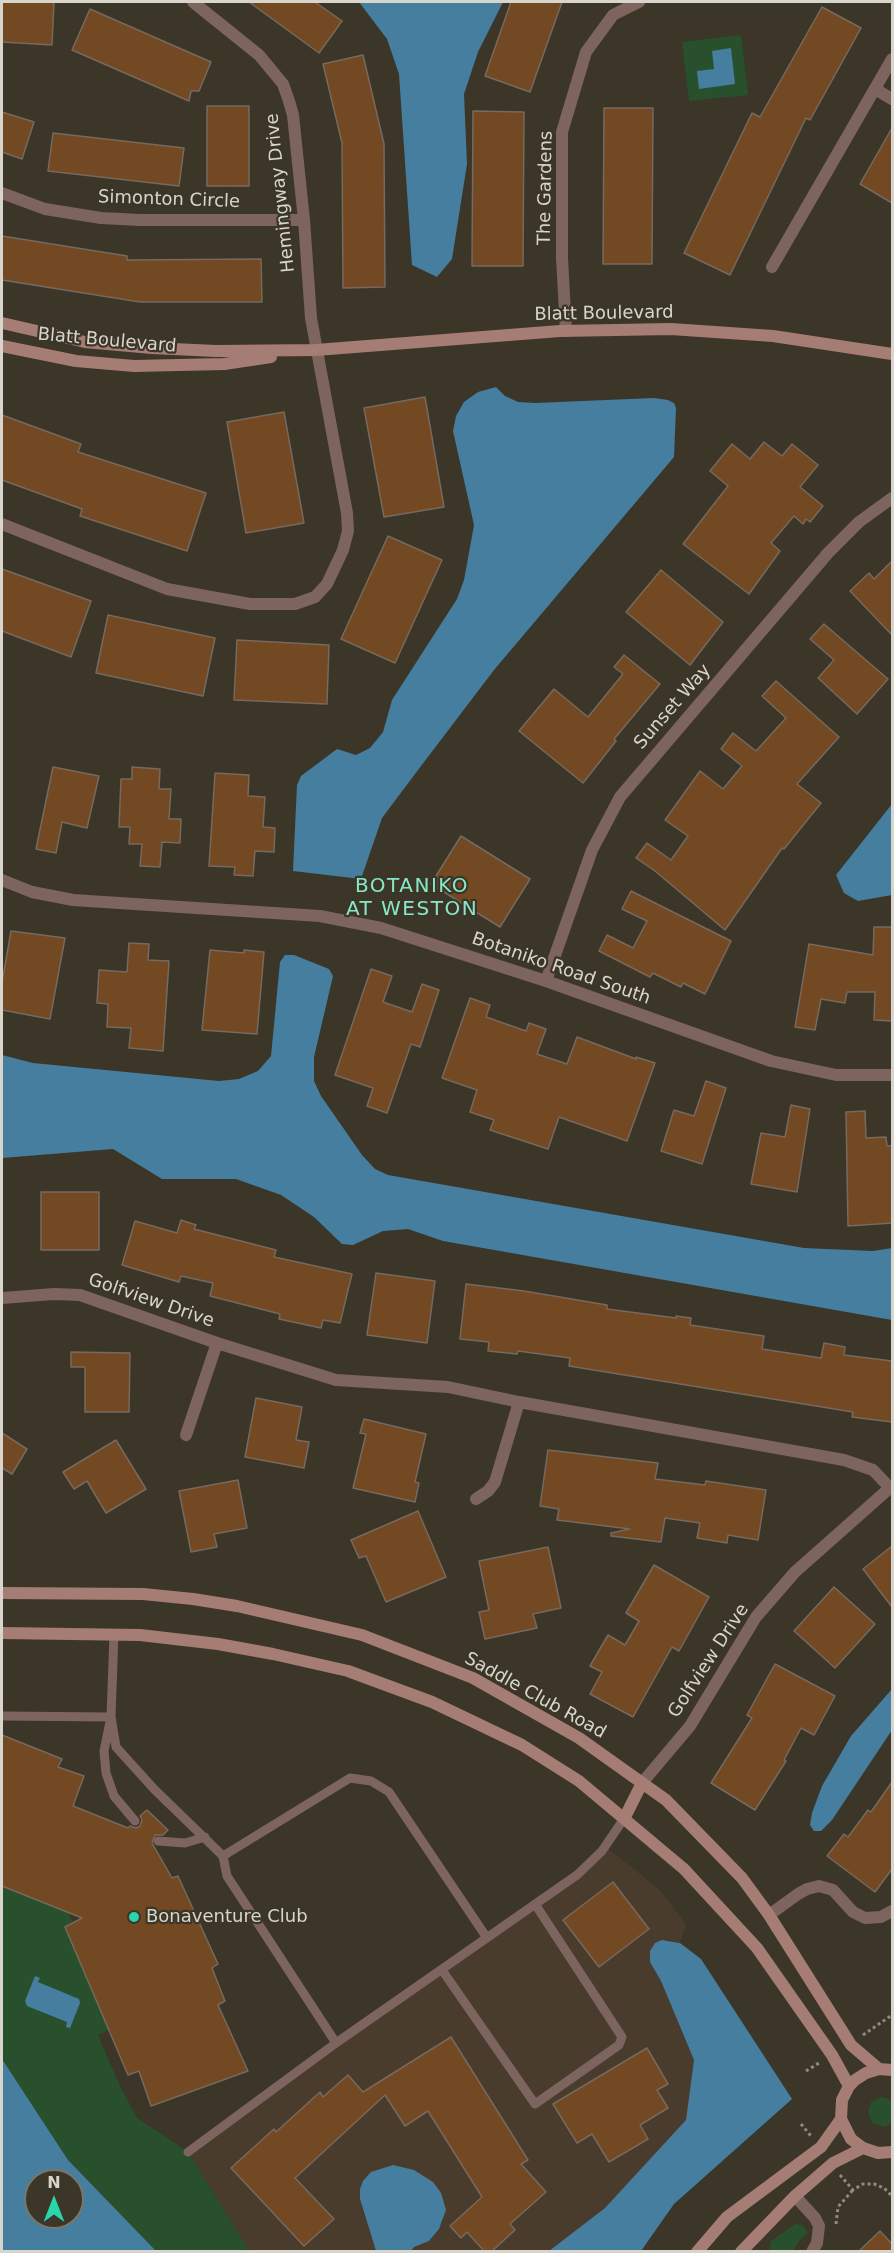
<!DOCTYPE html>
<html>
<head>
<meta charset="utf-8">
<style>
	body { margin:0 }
	#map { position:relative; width:894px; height:2253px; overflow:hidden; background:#3b3628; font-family:"DejaVu Sans",sans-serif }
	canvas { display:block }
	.frame { position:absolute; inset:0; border:3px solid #d8d5cd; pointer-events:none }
	.north { position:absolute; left:24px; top:2169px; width:60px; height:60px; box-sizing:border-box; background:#3b3628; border:2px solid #7a766a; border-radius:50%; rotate:0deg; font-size:16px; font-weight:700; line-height:24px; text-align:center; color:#d8d5cd }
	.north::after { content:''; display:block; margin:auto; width:21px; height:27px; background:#2bd5ac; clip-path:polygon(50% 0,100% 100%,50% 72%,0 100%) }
</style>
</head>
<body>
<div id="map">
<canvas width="894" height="2253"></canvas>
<div class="frame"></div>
<div class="north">N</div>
</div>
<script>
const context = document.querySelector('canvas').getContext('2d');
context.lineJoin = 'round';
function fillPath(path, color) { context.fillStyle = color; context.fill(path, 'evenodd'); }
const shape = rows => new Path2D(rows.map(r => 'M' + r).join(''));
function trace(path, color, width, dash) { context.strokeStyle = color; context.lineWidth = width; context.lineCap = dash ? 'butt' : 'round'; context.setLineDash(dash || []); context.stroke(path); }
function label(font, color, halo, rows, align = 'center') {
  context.font = font + ' "DejaVu Sans",sans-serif'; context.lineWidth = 4.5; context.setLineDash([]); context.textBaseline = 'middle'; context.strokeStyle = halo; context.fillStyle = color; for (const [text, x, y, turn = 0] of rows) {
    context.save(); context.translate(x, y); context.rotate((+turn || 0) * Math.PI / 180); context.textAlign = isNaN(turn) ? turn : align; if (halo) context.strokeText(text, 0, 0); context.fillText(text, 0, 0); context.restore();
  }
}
fillPath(shape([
	[606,1847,659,1889,686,1924,680,1943,668,1940,651,1962,661,1981,694,2060,686,2120,647,2165,605,2208,549,2251,411,2251,414,2247,429,2241,444,2221,360,2189,360,2200,376,2251,260,2252,248,2249,188,2152,577,1876]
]), '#493c2d');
fillPath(shape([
	[741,35,748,95,689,101,682,42],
	[2,1886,68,1912,73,1923,65,1928,109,2030,98,2035,120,2086,137,2118,188,2152,248,2249,240,2252,156,2251,68,2160,2,2059],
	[881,2097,892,2100,892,2123,884,2127,873,2123,868,2113,871,2102],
	[795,2224,802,2225,807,2231,806,2235,799,2241,793,2251,769,2251,771,2241]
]), '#28502d');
fillPath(shape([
	[359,2,503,2,478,52,464,94,467,164,452,259,437,277,412,265,399,74,387,39],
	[731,48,735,84,699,89,697,71,714,69,712,51],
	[496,387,505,396,518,402,535,403,654,398,668,400,674,403,676,408,674,457,494,670,421,766,382,818,361,879,293,871,297,785,301,776,337,749,356,755,370,748,383,732,392,700,457,599,464,580,474,525,453,431,456,416,464,402,478,392],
	[892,804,892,895,858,901,844,893,836,875],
	[285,955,294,955,329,969,333,976,314,1057,314,1081,321,1096,362,1155,375,1169,388,1175,804,1248,873,1251,892,1248,892,1320,443,1241,408,1229,383,1231,353,1245,342,1244,314,1217,281,1195,236,1179,162,1179,113,1149,2,1158,2,1055,33,1063,219,1081,239,1079,258,1071,271,1056,280,962],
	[892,1689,892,1730,832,1820,821,1831,814,1831,810,1825,812,1813,822,1786,851,1736],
	[662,1940,680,1943,701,1959,792,2099,674,2204,641,2251,549,2251,605,2208,686,2120,694,2060,661,1981,650,1962,650,1951,655,1943],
	[35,1976,40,1978,38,1982,79,1999,80,2003,70,2028,66,2027,67,2022,27,2006,25,2001],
	[2,2059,68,2160,156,2251,2,2251],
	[36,2181,72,2181,72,2217,36,2217],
	[393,2165,414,2170,433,2182,441,2193,446,2210,439,2229,429,2241,414,2247,411,2251,376,2251,360,2199,360,2189,363,2181,371,2172]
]), '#467e9f');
const building = shape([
	[2,2,54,2,52,45,2,42,2,2],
	[249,2,315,2,342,21,319,53,249,2],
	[511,2,562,2,530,92,485,76,511,2],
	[822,7,861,28,810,120,806,118,730,275,684,253,752,113,760,117,822,7],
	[90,9,211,62,199,91,191,91,189,101,72,50,90,9],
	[363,55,384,144,385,287,343,288,342,143,323,64,363,55],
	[207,106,249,106,249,186,207,186,207,106],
	[604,108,653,108,652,264,603,264,604,108],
	[473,111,524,112,523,266,472,266,473,111],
	[2,112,34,122,22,159,2,152,2,112],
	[892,128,892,203,860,184,892,128],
	[53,133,184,148,179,186,48,171,53,133],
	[2,236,127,256,127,260,261,259,262,302,140,302,2,280,2,236],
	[425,397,444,507,384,517,364,408,425,397],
	[284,412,304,523,246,533,227,422,284,412],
	[2,415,81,444,78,452,206,493,187,551,80,516,82,509,2,480,2,415],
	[764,442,782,456,792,444,818,465,800,487,823,506,810,522,806,519,803,524,794,516,771,543,780,551,749,594,683,544,728,486,710,471,732,444,750,459,764,442],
	[388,536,442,560,395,663,341,639,388,536],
	[892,561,892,635,850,591,869,573,874,579,892,561],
	[2,569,91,601,71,657,2,631,2,569],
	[661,570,723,622,690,665,626,612,661,570],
	[108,615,215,638,203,696,96,673,108,615],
	[824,624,888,679,857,714,818,678,834,660,810,639,824,624],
	[237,640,329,645,327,704,234,700,237,640],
	[624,655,660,684,614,739,616,741,583,783,519,731,554,689,588,717,623,674,614,667,624,655],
	[776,681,839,737,797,784,821,803,784,849,782,848,725,930,655,871,636,858,647,843,671,860,688,836,665,820,700,771,723,789,742,766,721,749,733,733,756,751,786,718,762,696,776,681],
	[53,767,99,776,87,828,62,822,56,853,36,849,53,767],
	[132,767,160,769,159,789,171,789,169,819,181,819,180,843,162,842,160,867,140,866,142,844,129,844,130,827,119,827,121,779,132,779,132,767],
	[215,773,249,775,248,796,265,797,263,827,275,828,274,852,255,851,253,876,234,875,235,867,209,866,215,773],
	[461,836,530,879,500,927,431,884,461,836],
	[631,891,731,941,705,994,683,983,681,987,653,973,650,977,599,951,607,935,633,948,647,921,622,909,631,891],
	[874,927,892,927,892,1021,874,1020,875,992,847,992,845,1003,821,999,815,1030,795,1027,809,944,873,955,874,927],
	[11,931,65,938,50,1019,2,1010,2,983,11,931],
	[129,943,149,944,148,960,169,961,163,1051,129,1048,131,1028,107,1027,108,1004,97,1003,99,970,127,972,129,943],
	[210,950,244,953,244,950,264,952,257,1034,202,1030,210,950],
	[371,969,392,976,383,1002,412,1012,422,984,439,990,420,1047,411,1044,387,1113,367,1106,373,1088,335,1075,371,969],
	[470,998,490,1005,486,1017,526,1031,529,1023,546,1029,537,1054,567,1064,577,1037,636,1059,636,1057,655,1063,627,1141,559,1117,548,1149,490,1130,494,1120,470,1112,477,1090,442,1078,470,998],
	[706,1081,726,1088,702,1164,661,1151,674,1110,694,1116,706,1081],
	[791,1105,810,1109,797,1192,751,1184,761,1133,785,1137,791,1105],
	[865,1111,866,1138,886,1137,887,1146,892,1146,892,1223,848,1226,846,1112,865,1111],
	[41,1192,99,1192,99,1250,41,1250,41,1192],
	[181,1220,196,1225,194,1229,276,1250,274,1257,352,1274,340,1323,323,1320,321,1328,279,1319,280,1314,210,1296,213,1283,181,1276,179,1282,122,1265,135,1221,177,1233,181,1220],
	[376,1273,435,1281,427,1343,367,1335,376,1273],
	[466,1284,524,1291,607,1305,607,1309,676,1318,676,1316,691,1318,690,1325,764,1336,762,1349,821,1358,824,1343,845,1347,844,1355,892,1361,892,1422,852,1417,853,1412,569,1366,570,1358,518,1351,517,1354,488,1351,489,1342,460,1339,466,1284],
	[71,1352,130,1353,129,1412,85,1412,85,1367,71,1367,71,1352],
	[256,1398,302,1407,296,1440,309,1442,304,1468,245,1457,256,1398],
	[364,1419,426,1434,415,1482,419,1483,415,1502,353,1488,366,1434,360,1433,364,1419],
	[2,1433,27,1449,12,1474,2,1468,2,1433],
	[116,1440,146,1489,106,1513,87,1481,74,1489,63,1472,116,1440],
	[548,1450,658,1463,655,1479,705,1485,706,1481,766,1490,758,1540,728,1535,727,1543,697,1538,700,1523,665,1518,661,1542,611,1536,611,1533,630,1529,557,1520,559,1509,540,1506,548,1450],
	[238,1480,247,1528,214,1534,217,1547,191,1552,179,1491,238,1480],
	[418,1511,446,1577,386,1602,366,1556,359,1558,351,1540,418,1511],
	[892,1546,892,1607,863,1569,892,1546],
	[548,1547,561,1608,533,1614,537,1628,485,1639,479,1612,489,1610,479,1561,548,1547],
	[654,1565,709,1597,679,1651,672,1647,633,1717,590,1694,602,1672,590,1666,608,1635,625,1645,639,1621,626,1613,654,1565],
	[834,1587,875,1624,835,1668,794,1631,834,1587],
	[775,1664,835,1696,814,1735,801,1728,784,1760,786,1761,755,1810,711,1783,752,1718,747,1715,775,1664],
	[2,1735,62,1759,58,1767,84,1776,73,1806,128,1828,130,1826,136,1828,140,1826,142,1820,140,1816,147,1810,168,1830,163,1835,155,1835,152,1843,172,1878,178,1876,218,1964,212,1968,225,2001,218,2005,248,2071,151,2106,139,2071,128,2075,65,1927,82,1918,2,1886,2,1735],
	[892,1782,892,1869,875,1892,827,1856,844,1834,848,1837,868,1810,871,1812,892,1782],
	[613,1882,649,1929,599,1967,563,1920,613,1882],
	[451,2037,528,2160,521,2164,546,2192,510,2224,515,2230,491,2252,485,2252,467,2232,461,2238,450,2226,482,2197,428,2111,405,2126,385,2095,295,2178,334,2219,304,2246,231,2168,274,2129,276,2132,320,2092,323,2097,348,2075,363,2092,451,2037],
	[647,2048,668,2084,657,2090,668,2108,640,2125,648,2139,609,2162,592,2134,577,2143,553,2104,647,2048],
	[880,2231,892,2244,892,2252,858,2252,880,2231]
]);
fillPath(building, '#724922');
trace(building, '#77695e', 1.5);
trace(shape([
	[863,2035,892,2015],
	[806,2071,819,2063],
	[801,2124,811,2136],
	[840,2175,853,2190,863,2184,874,2184,884,2188,892,2196],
	[836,2224,838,2207,853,2190]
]), '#8f8b80', 3, [3, 3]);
trace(shape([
	[114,1634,111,1717,116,1747,154,1789,223,1856,350,1778,371,1781,389,1792,487,1938],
	[2,1716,111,1717,104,1751,106,1773,114,1796,135,1821],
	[158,1841,185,1843,205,1837],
	[223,1856,227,1876,336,2043],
	[442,1970,535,2104,619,2045,622,2037,535,1904],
	[188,2152,336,2043,577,1875,602,1851,625,1817]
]), '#7e645f', 9);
trace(shape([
	[875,89,892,99],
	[2,193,45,209,101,218,140,220,304,220],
	[772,267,892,59],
	[566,331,562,258,562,132,586,52,613,15,639,2],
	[2,524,167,589,250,604,295,604,315,597,327,584,343,550,348,531,347,513,311,318,304,220,293,115,289,101,283,84,259,55,193,2],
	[2,880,32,892,73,900,320,916,381,928,546,981,771,1061,836,1075,892,1075],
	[546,981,592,850,620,797,828,553,859,522,892,498],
	[2,1298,54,1294,80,1295,217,1343,336,1380,448,1387,519,1402,844,1460,873,1470,890,1488],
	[186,1435,217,1343],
	[476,1499,488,1491,495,1482,519,1402],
	[642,1783,690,1726,756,1617,795,1572,892,1486],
	[769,1915,798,1894,807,1889,819,1886,833,1890,853,1912,865,1918,881,1917,892,1911],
	[795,2196,815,2218,819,2226,817,2243,812,2252]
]), '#7e645f', 12);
trace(shape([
	[2,323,85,342,152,348,216,351,316,350,560,331,671,329,773,336,892,354],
	[2,346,76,361,134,366,224,364,271,357],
	[2,1593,143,1594,193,1599,237,1606,362,1635,473,1678,579,1738,666,1800,742,1878,769,1915,851,2045,879,2069],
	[2,1633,140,1635,218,1644,273,1654,348,1671,432,1702,522,1745,579,1781,684,1869,757,1948,832,2055,849,2086],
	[625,1817,642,1783],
	[892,2070,879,2069,866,2073,855,2080,849,2086,842,2100,841,2119,851,2139,863,2148,878,2153,892,2152],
	[697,2252,727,2217,821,2147,841,2119],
	[741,2252,795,2196,833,2163,863,2148]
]), '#a67d74', 12);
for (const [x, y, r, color] of [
	[134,1917,6,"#2bd5ac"]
]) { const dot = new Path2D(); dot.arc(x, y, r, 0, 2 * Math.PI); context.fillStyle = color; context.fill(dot); trace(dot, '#3b3628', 2); }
label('18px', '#d8d5cd', '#3b3628', [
	["The Gardens",546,188,-89],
	["Hemingway Drive",281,193,-96],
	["Simonton Circle",169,200,2],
	["Blatt Boulevard",604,314,-1],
	["Blatt Boulevard",107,341,5],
	["Sunset Way",673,707,-49],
	["Botaniko Road South",561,969,19],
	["Golfview Drive",151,1301,19],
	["Golfview Drive",709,1661,-57],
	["Saddle Club Road",535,1696,29]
]);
label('18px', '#d8d5cd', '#3b3628', [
	["Bonaventure Club",146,1917]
], 'left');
context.letterSpacing = '1.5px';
label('20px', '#89e7c9', '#3b3628', [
	["BOTANIKO",412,887],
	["AT WESTON",412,910]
]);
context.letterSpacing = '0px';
</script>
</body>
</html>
